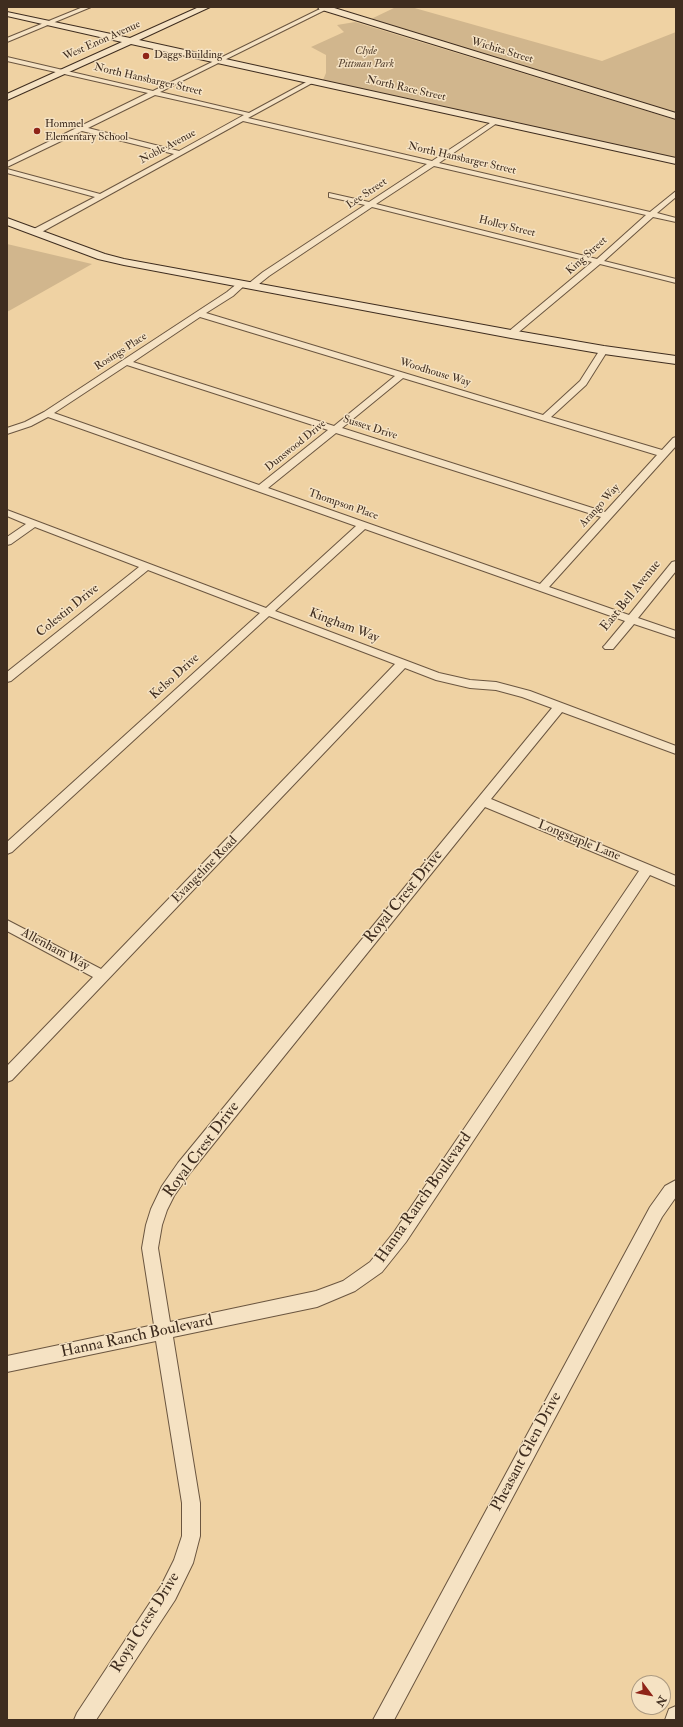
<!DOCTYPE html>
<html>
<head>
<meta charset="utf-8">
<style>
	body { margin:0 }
	#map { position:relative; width:683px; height:1727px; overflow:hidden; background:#efd2a3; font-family:"IM FELL Double Pica",serif }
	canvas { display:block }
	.frame { position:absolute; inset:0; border:8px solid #3f2d1f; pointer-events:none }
	.north { position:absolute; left:631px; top:1675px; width:40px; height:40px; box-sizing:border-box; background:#f5e2c3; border:1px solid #ac9a81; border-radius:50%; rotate:122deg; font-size:11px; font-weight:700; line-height:16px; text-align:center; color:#3f2d1f }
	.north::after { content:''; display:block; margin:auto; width:14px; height:18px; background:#8f2418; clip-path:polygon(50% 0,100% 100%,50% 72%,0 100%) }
</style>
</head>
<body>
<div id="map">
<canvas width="683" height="1727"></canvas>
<div class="frame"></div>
<div class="north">N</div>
</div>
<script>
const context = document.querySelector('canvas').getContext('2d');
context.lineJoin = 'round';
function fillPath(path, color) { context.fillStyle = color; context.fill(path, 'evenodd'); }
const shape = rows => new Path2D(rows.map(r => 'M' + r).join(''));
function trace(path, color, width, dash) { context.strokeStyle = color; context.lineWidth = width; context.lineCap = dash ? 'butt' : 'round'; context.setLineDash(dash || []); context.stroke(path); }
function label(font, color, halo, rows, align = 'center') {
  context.font = font + ' "IM FELL Double Pica",serif'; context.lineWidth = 3; context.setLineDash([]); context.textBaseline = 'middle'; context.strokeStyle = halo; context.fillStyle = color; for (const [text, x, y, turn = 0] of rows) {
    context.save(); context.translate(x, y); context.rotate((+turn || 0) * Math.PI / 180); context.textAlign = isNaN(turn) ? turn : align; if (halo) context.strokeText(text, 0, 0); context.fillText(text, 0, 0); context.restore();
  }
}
fillPath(shape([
	[396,7,411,7,602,61,676,32,676,113,371,19],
	[355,22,676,120,676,158,323,80,326,73,326,55,311,47,344,32,337,25],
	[7,244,92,264,7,312]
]), '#d1b68d');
const street = shape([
	[83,7,91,7,7,42,7,38,83,7],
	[324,7,331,7,160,92,249,113,310,80,314,80,314,82,248,118,432,161,493,121,497,121,497,123,439,163,650,212,676,191,676,197,657,213,676,218,676,222,653,217,604,261,676,279,676,283,600,264,514,336,508,336,507,334,508,332,592,262,372,207,269,276,254,288,248,288,248,284,263,272,365,205,329,197,329,193,369,202,427,164,243,121,38,234,32,234,32,230,95,197,7,173,7,169,100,194,174,154,82,131,7,167,7,162,148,93,7,61,7,57,153,91,324,7],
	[155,95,244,115,179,151,88,128,155,95],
	[434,166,646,215,597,259,376,204,434,166],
	[239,282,245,282,246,284,233,296,206,313,543,415,580,381,601,348,607,348,608,350,586,385,551,417,662,450,673,438,676,437,676,446,667,456,549,587,629,615,672,562,676,561,676,571,638,618,676,631,676,638,634,624,613,649,605,649,603,647,605,645,625,621,365,529,275,611,439,673,470,680,496,682,530,691,676,746,676,754,562,712,491,799,676,876,676,886,650,875,406,1242,382,1272,355,1291,317,1307,173,1337,200,1503,200,1536,193,1563,175,1600,96,1720,74,1720,77,1713,161,1586,174,1560,182,1536,182,1503,156,1341,7,1372,7,1356,154,1325,142,1248,146,1225,151,1209,162,1186,178,1163,552,708,522,697,496,690,470,688,436,680,405,668,12,1080,7,1082,7,1066,93,977,7,931,7,920,101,969,395,664,269,616,12,852,7,854,7,842,260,613,148,570,11,681,7,682,7,672,139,567,35,527,11,544,7,545,7,537,26,524,7,516,7,510,266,608,356,526,48,417,31,426,7,434,7,428,25,422,44,412,227,292,239,282],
	[200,317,395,376,334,426,133,362,200,317],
	[127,365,328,430,259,485,54,413,127,365],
	[403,378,657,455,605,512,342,428,403,378],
	[336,433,601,517,540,584,268,488,336,433],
	[485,807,639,871,394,1232,370,1262,343,1281,316,1291,170,1322,158,1248,162,1225,167,1210,174,1196,190,1173,485,807],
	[676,1180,676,1197,662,1217,394,1720,373,1720,650,1207,665,1186,676,1180],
	[676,1706,676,1720,665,1720,669,1709,676,1706]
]);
const secondary = shape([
	[199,7,210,7,139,40,676,158,676,164,131,44,7,100,7,94,122,42,7,16,7,12,130,38,199,7],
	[318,7,331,7,676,113,676,119,319,9,318,7],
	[7,218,105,254,124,259,511,330,604,346,676,356,676,364,604,354,511,338,124,265,98,259,7,225,7,218]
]);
trace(street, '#6b5640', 2);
trace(secondary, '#3f2d1f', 2);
fillPath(street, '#f5e2c3');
fillPath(secondary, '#f5e2c3');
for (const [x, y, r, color] of [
	[146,56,4,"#8f2418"],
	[37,131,4,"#8f2418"]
]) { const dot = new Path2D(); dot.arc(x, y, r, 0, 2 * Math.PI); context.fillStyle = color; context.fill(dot); trace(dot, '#f5e2c3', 1.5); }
label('11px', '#3f2d1f', '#f5e2c3', [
	["West Enon Avenue",102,41,-24],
	["Wichita Street",502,51,17],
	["North Hansbarger Street",148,80,13],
	["North Race Street",406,89,13],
	["Noble Avenue",168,147,-28],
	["North Hansbarger Street",462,159,13],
	["Lee Street",367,194,-34],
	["Holley Street",507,227,14],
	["King Street",587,256,-42],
	["Rosings Place",121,352,-33],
	["Woodhouse Way",435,373,17],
	["Sussex Drive",370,428,18],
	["Dunswood Drive",296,446,-39],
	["Thompson Place",343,505,19],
	["Arango Way",600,506,-48]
]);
label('italic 11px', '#5c4835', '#f5e2c3', [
	["Clyde",366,52],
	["Pittman Park",366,65]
]);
label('11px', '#3f2d1f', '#f5e2c3', [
	["Daggs Building",154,56],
	["Hommel",45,125],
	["Elementary School",45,138]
], 'left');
label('13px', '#3f2d1f', '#f5e2c3', [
	["East Bell Avenue",631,596,-51],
	["Colestin Drive",68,611,-39],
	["Kingham Way",344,626,21],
	["Kelso Drive",175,677,-42],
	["Longstaple Lane",579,841,22],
	["Evangeline Road",205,870,-46],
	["Allenham Way",55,950,28]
]);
label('16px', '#3f2d1f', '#f5e2c3', [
	["Royal Crest Drive",404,897,-51],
	["Royal Crest Drive",202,1150,-53],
	["Hanna Ranch Boulevard",424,1198,-55],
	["Hanna Ranch Boulevard",137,1337,-12],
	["Pheasant Glen Drive",527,1452,-62],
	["Royal Crest Drive",146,1623,-58]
]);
</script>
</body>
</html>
